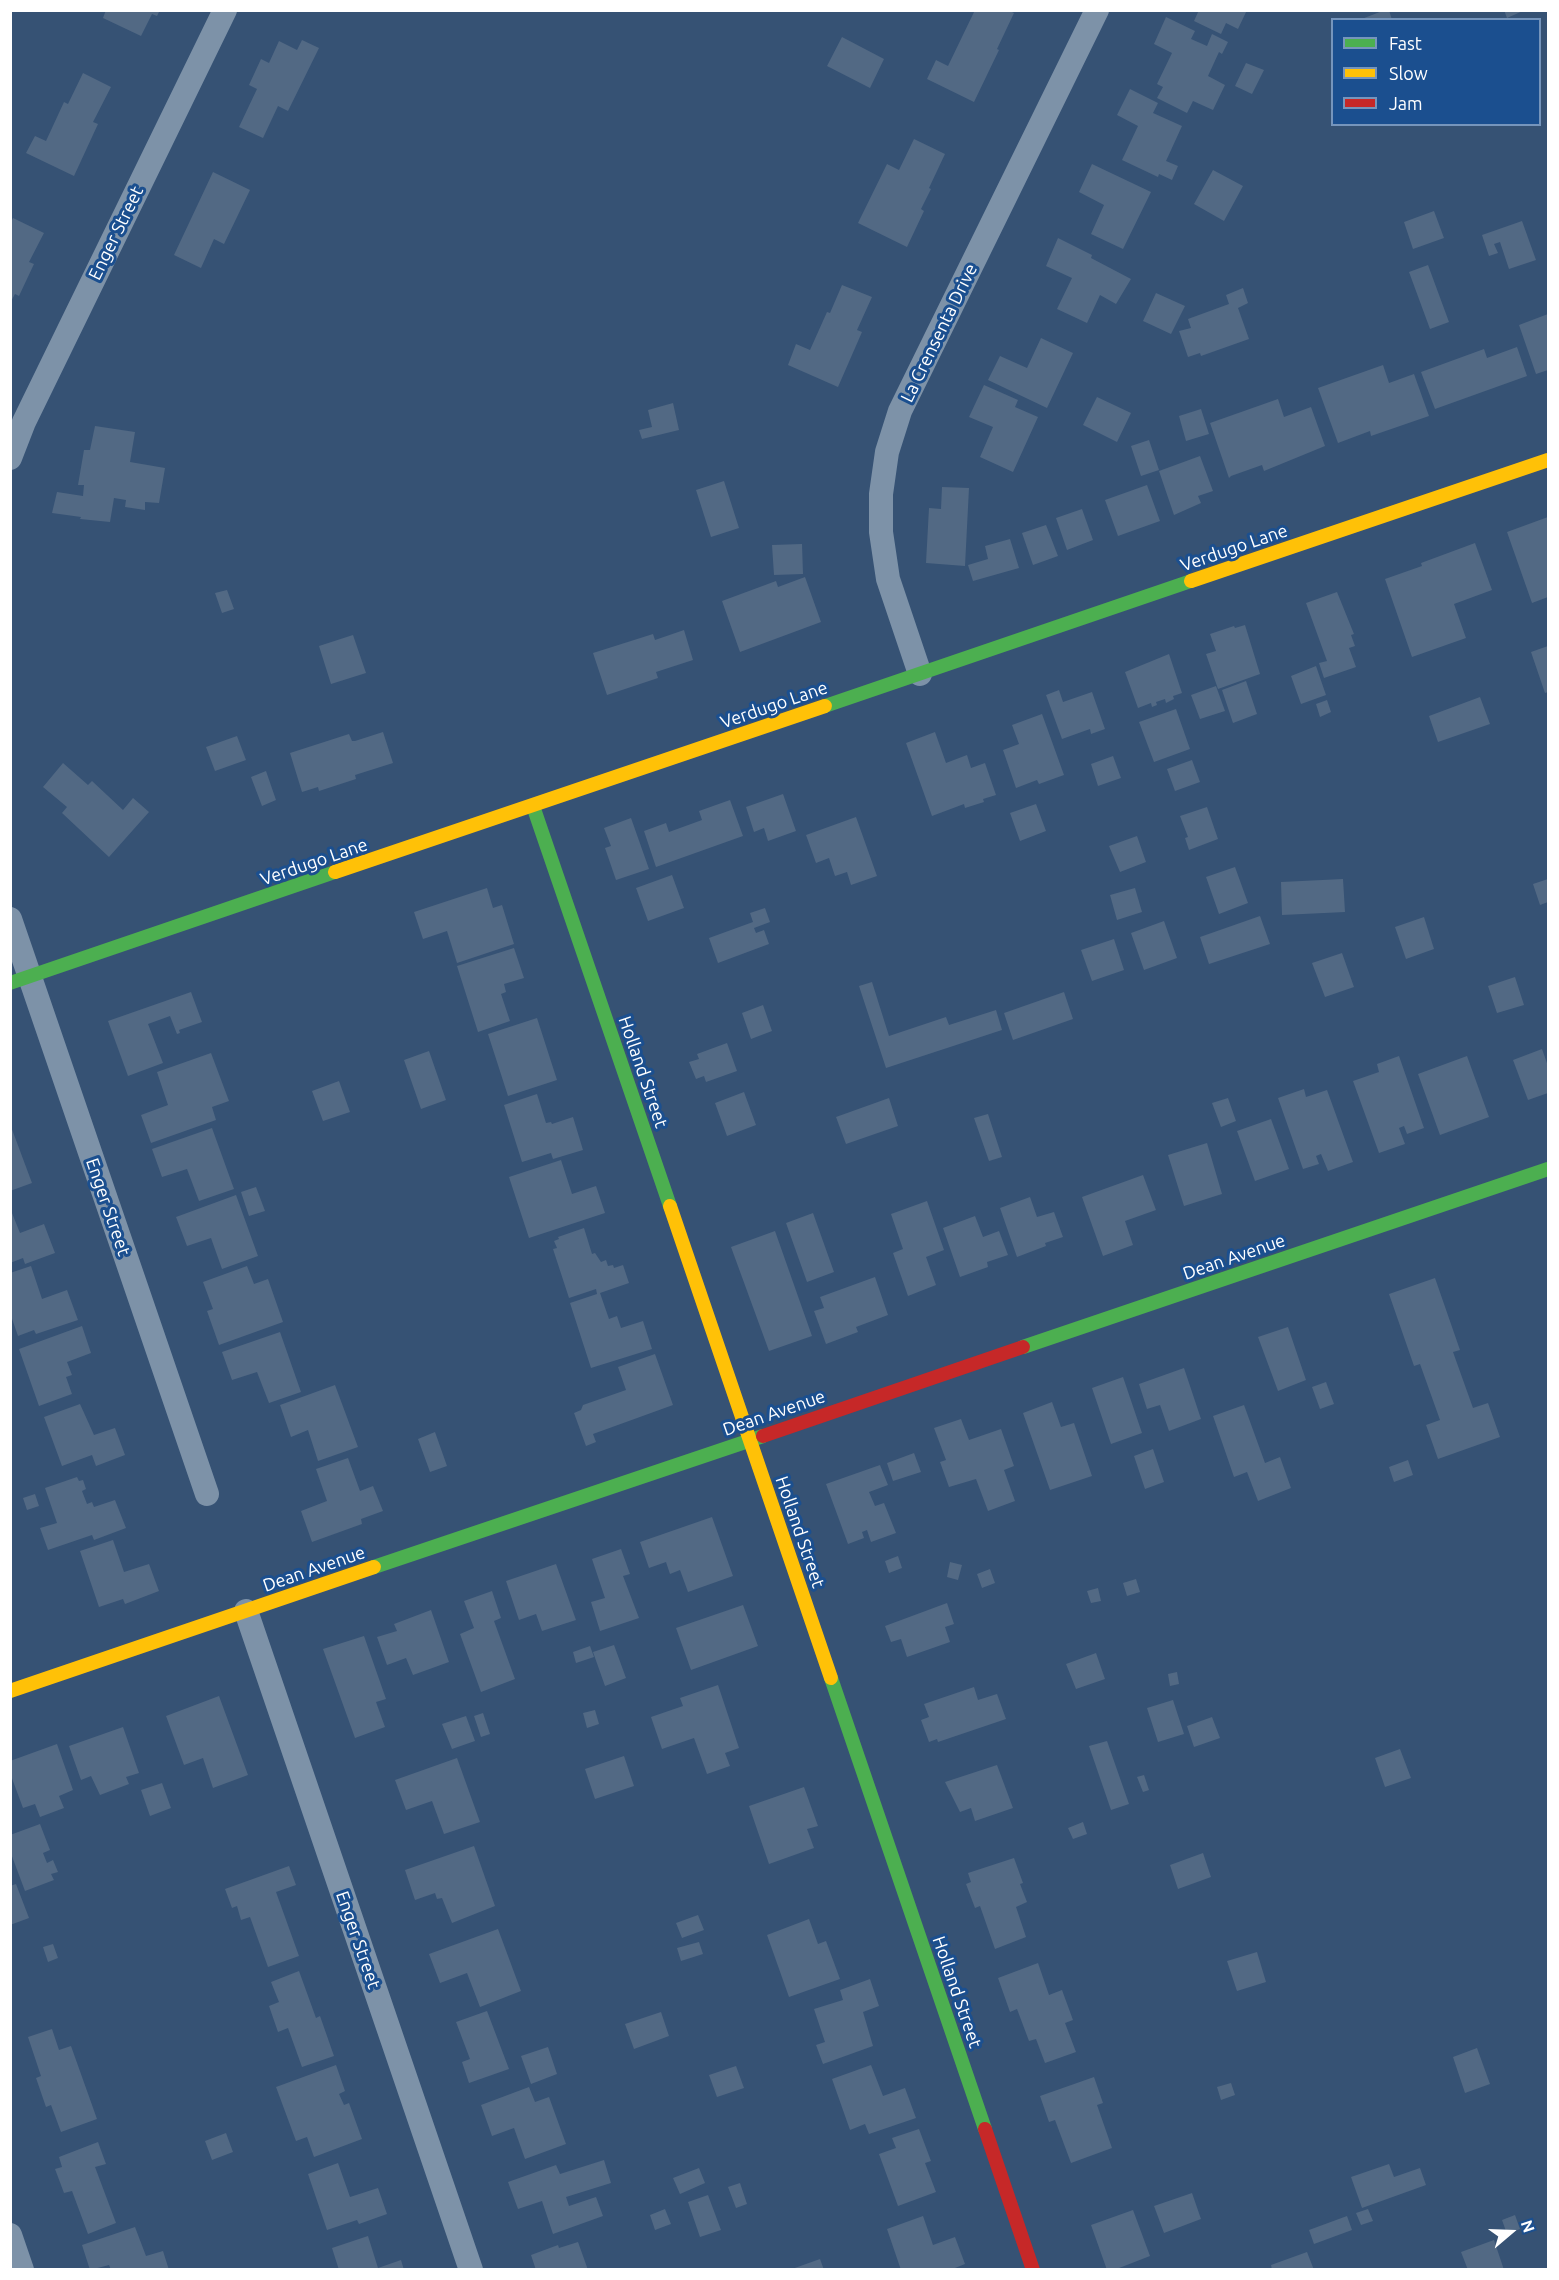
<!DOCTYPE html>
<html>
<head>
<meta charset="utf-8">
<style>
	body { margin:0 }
	#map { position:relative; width:1559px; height:2280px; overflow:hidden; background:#365274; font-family:Ubuntu,sans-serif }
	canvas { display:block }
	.frame { position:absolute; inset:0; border:12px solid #fff; pointer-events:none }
	.legend { position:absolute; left:1331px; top:18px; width:210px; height:108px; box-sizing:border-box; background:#1b4f8f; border:2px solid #7695bc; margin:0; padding:8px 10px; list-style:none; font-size:18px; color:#fff }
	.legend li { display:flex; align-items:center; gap:12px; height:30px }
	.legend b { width:30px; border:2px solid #7695bc }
	.north { position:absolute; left:1481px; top:2202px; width:60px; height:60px; -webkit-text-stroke:4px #1b4f8f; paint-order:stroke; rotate:71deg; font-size:16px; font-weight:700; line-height:24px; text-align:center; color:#fff }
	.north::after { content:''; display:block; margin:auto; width:21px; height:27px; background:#fff; clip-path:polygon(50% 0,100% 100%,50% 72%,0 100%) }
</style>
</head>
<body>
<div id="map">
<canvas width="1559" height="2280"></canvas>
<div class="frame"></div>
<ul class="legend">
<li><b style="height:8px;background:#4caf50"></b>Fast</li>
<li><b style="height:8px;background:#ffc107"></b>Slow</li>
<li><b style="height:8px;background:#c62828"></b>Jam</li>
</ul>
<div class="north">N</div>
</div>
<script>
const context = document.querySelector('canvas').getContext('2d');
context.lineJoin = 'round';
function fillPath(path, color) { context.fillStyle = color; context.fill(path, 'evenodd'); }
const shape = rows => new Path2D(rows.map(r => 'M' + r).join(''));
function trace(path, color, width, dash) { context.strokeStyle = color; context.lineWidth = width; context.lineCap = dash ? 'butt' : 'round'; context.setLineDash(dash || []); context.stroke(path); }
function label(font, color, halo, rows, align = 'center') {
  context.font = font + ' Ubuntu,sans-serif'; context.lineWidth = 6; context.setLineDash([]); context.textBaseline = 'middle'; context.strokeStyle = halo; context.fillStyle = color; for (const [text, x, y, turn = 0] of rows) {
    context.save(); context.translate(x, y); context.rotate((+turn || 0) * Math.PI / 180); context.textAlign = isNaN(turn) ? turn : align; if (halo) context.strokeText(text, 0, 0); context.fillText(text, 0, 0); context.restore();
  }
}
fillPath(shape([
	[106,10,160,10,157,16,152,14,141,36,103,18],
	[975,10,1008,10,1014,13,997,49,999,50,974,102,927,79,936,60,948,66],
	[1199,10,1247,10,1238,29,1226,23,1221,34,1194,21],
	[1385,10,1389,10,1392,20,1359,20],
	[1504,10,1525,10,1507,18],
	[1166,17,1195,31,1191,39,1207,46,1212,34,1228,42,1222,54,1219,52,1208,76,1225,85,1213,110,1193,101,1187,113,1157,98,1163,87,1157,84,1172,53,1154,44],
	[842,37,884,59,870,88,827,66],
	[302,40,319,48,288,111,278,106,263,138,239,127,257,89,249,85,261,59,269,63,279,41,297,50],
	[1246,63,1264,70,1252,94,1235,86],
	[83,73,111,87,93,122,98,124,74,176,26,153,35,136,46,141,64,102,68,104],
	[1130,89,1158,103,1153,113,1182,126,1166,161,1178,166,1172,180,1159,174,1158,177,1122,160,1138,126,1117,115],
	[914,139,945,154,929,188,931,189,921,209,924,211,907,247,858,223,887,164,899,170],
	[1092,164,1151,192,1123,249,1091,234,1104,205,1079,192],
	[1213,170,1243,186,1224,221,1194,204],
	[213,172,250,190,224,244,214,239,201,268,174,255],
	[1434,211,1444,238,1413,249,1404,222],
	[13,218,44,233,29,262,34,264,19,296,15,294,10,303,10,224],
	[1522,221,1536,260,1509,269,1500,242,1494,244,1498,253,1489,256,1482,235],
	[1058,238,1092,255,1091,258,1131,279,1116,304,1100,295,1087,323,1057,309,1072,278,1046,266],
	[1428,265,1449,322,1430,329,1409,272],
	[842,285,872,297,857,330,862,332,838,387,788,365,796,344,810,350,827,312,830,313],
	[1243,288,1248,303,1238,308,1249,339,1201,356,1200,353,1188,357,1179,331,1191,328,1188,319,1229,304,1226,295],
	[1156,293,1185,306,1171,334,1143,321],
	[1548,314,1548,370,1536,374,1519,325],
	[1041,338,1073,353,1047,408,988,380,1000,356,1027,368],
	[1517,347,1527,376,1435,409,1421,372,1484,349,1487,358],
	[1383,365,1389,383,1414,374,1429,416,1371,436,1370,431,1338,443,1318,388],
	[984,385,1018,400,1015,407,1038,417,1013,472,980,457,993,427,969,417],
	[1097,397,1131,413,1117,442,1083,425],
	[1278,399,1284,417,1311,407,1325,446,1264,471,1262,465,1231,476,1229,478,1210,423],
	[673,403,679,430,642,439,639,430,652,427,648,410],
	[1201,409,1209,434,1186,441,1179,416],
	[95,426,135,432,130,462,165,468,159,503,145,502,145,510,125,507,126,500,114,498,110,522,80,519,81,517,52,513,57,492,83,496,84,485,78,485,84,450,90,450],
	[1149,440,1159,470,1141,476,1131,446],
	[1200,456,1213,491,1198,496,1201,503,1174,515,1159,471],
	[724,481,739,528,711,537,696,490],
	[1147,485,1160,521,1118,536,1105,500],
	[942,487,969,488,965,566,926,563,929,508,941,509],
	[1082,509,1093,540,1067,550,1056,518],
	[1548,517,1548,597,1532,603,1507,532],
	[1046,525,1058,556,1033,565,1022,533],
	[1010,539,1019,568,973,581,968,565,988,559,985,546],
	[1475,543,1492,590,1454,604,1466,638,1412,657,1385,579,1422,566,1421,563],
	[802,544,803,574,774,575,772,545],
	[805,577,821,622,740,652,722,601,776,581,778,587],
	[227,590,234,609,222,613,215,593],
	[1337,592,1354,634,1351,635,1355,646,1349,648,1356,667,1324,678,1319,663,1327,661,1306,603],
	[1245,625,1260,674,1218,689,1206,654,1216,651,1210,634,1234,626,1235,628],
	[684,630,693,660,656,672,658,678,607,695,593,653,653,634,655,640],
	[353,635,366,673,331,684,319,646],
	[1548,646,1548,692,1545,693,1531,652],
	[1169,654,1182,693,1173,696,1174,699,1166,703,1165,699,1156,702,1157,705,1152,707,1151,703,1138,708,1125,672],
	[1316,666,1326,695,1301,704,1291,676],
	[1246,681,1257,714,1233,723,1222,690],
	[1216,686,1225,711,1200,719,1191,695],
	[1059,690,1063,702,1092,692,1105,729,1091,734,1090,729,1062,739,1046,695],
	[1480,697,1490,724,1438,742,1429,716],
	[1327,700,1331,712,1320,717,1316,704],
	[1176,709,1190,749,1154,762,1139,722],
	[1042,714,1064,775,1039,784,1037,780,1016,788,1003,750,1019,744,1012,725],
	[383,732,393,763,355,775,356,779,319,791,318,787,302,792,290,753,349,734,352,741,355,741],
	[935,732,946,763,967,755,971,768,985,763,996,795,983,799,984,802,965,808,964,804,932,816,906,743],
	[237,736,246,760,215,771,206,747],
	[1113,756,1121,778,1098,786,1091,764],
	[1192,760,1200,782,1175,791,1167,769],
	[63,763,88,785,92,781,123,810,133,798,149,812,109,857,62,813,67,807,43,787],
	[266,771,276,800,262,806,251,777],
	[783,794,796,831,768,841,764,828,754,832,746,807],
	[730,800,743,836,656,867,644,831,666,823,669,832,702,820,699,811],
	[1036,804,1046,831,1020,841,1010,813],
	[1207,807,1218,839,1189,850,1185,838,1188,837,1180,816],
	[856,817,877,876,851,885,847,872,835,876,829,858,816,863,806,835],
	[631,818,649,869,616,880,605,848,611,846,604,828],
	[1137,836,1146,862,1120,872,1109,846],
	[1235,867,1248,903,1219,914,1206,877],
	[672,875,684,908,648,921,636,888],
	[1343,879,1345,912,1282,915,1281,882],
	[1548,879,1548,902,1540,905,1533,884],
	[487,888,493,908,502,905,514,944,457,963,447,931,423,939,414,912],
	[1135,888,1142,912,1117,920,1110,895],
	[765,908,770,922,754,928,756,933,764,930,769,944,718,963,709,938,753,922,750,913],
	[1260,916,1270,944,1209,964,1200,937],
	[1424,917,1434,949,1406,959,1395,927],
	[1164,921,1177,958,1144,970,1131,933],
	[1114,939,1124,970,1092,981,1081,950],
	[514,948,524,978,504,984,506,992,501,994,510,1021,478,1032,457,966],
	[1342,953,1354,987,1325,997,1312,963],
	[1515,977,1524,1005,1497,1013,1488,986],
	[872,982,889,1036,946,1017,949,1025,996,1010,1002,1030,886,1068,859,986],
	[191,992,202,1022,179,1030,180,1033,177,1034,170,1016,148,1024,163,1063,128,1076,108,1021],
	[1064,992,1073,1019,1013,1040,1004,1013],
	[763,1005,772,1031,751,1039,742,1013],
	[537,1018,557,1080,508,1096,488,1034],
	[727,1043,737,1071,706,1082,704,1076,696,1079,689,1062,699,1059,697,1054],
	[1542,1049,1548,1066,1548,1093,1528,1100,1513,1060],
	[429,1051,446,1100,421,1109,404,1060],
	[211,1053,229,1101,212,1107,216,1120,151,1143,141,1115,168,1105,157,1072],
	[1399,1056,1424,1128,1407,1134,1404,1126,1399,1128,1405,1144,1379,1153,1353,1081,1379,1072,1377,1064],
	[1467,1056,1489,1117,1440,1135,1418,1074],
	[339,1081,350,1112,323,1121,312,1091],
	[1304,1089,1306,1097,1327,1090,1353,1162,1328,1171,1321,1154,1316,1156,1319,1164,1303,1169,1278,1098],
	[744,1092,756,1125,727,1136,715,1103],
	[537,1094,546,1123,551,1122,552,1124,573,1117,583,1150,553,1159,551,1153,522,1162,504,1105],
	[889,1098,898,1126,846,1144,836,1117],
	[1228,1098,1236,1121,1221,1127,1212,1103],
	[988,1114,1002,1157,989,1161,974,1118],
	[1271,1119,1289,1169,1255,1181,1237,1131],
	[10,1124,32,1183,10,1191],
	[212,1128,234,1189,199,1201,187,1169,162,1177,152,1149],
	[1207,1143,1222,1194,1184,1206,1168,1155],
	[561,1160,572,1194,596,1186,605,1213,529,1238,509,1177],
	[1143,1175,1156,1210,1125,1221,1133,1245,1103,1256,1082,1197],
	[256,1187,265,1211,249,1216,241,1192],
	[236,1195,258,1256,222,1269,211,1238,187,1246,176,1217],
	[1030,1197,1037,1217,1054,1212,1063,1237,1045,1243,1046,1246,1017,1257,1000,1208],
	[927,1201,944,1250,926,1257,936,1285,908,1296,893,1253,903,1249,891,1214],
	[10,1208,20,1233,44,1224,55,1253,25,1264,23,1258,10,1263],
	[813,1213,834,1272,807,1282,786,1223],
	[975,1216,983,1237,999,1231,1008,1255,987,1262,988,1267,960,1277,943,1228],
	[584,1228,592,1254,595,1253,601,1262,606,1260,608,1266,613,1265,614,1268,623,1265,629,1283,600,1293,609,1319,617,1316,621,1328,643,1321,652,1349,591,1368,570,1303,597,1294,596,1289,569,1298,553,1249,557,1248,554,1241,559,1239,558,1237],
	[775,1231,812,1336,769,1351,731,1247],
	[31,1266,42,1299,67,1290,78,1320,36,1334,34,1330,18,1336,10,1313,10,1273],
	[247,1266,254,1284,268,1279,283,1322,219,1345,207,1311,213,1309,203,1282],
	[875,1277,888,1315,856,1327,858,1332,826,1344,814,1311,824,1308,820,1297],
	[1435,1278,1460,1350,1453,1352,1473,1408,1488,1403,1500,1437,1438,1459,1426,1425,1440,1420,1420,1364,1414,1366,1389,1294],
	[82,1326,91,1353,67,1362,72,1375,66,1377,72,1394,39,1406,19,1349],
	[1288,1327,1306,1380,1278,1391,1258,1337],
	[280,1332,301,1392,269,1403,257,1372,232,1380,222,1352],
	[655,1354,673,1405,593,1434,596,1442,586,1446,574,1413,581,1410,583,1405,626,1390,618,1367],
	[1184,1368,1201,1419,1169,1431,1160,1405,1147,1409,1139,1384],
	[1123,1377,1142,1433,1111,1444,1092,1388],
	[1326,1382,1334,1404,1320,1409,1312,1387],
	[335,1385,358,1447,318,1461,308,1430,291,1437,280,1405],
	[1052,1402,1061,1427,1074,1423,1092,1476,1050,1490,1023,1413],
	[80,1404,94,1435,115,1428,125,1455,96,1466,92,1455,62,1466,44,1417],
	[1244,1405,1265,1463,1280,1457,1291,1488,1258,1501,1247,1472,1234,1477,1213,1416],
	[961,1419,969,1440,1001,1429,1014,1466,1004,1470,1015,1501,988,1511,976,1479,949,1487,940,1462,946,1460,934,1428],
	[435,1432,447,1466,430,1472,418,1439],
	[1153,1449,1164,1482,1145,1489,1134,1456],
	[914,1453,921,1472,893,1481,887,1463],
	[348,1458,360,1491,373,1486,383,1511,361,1519,362,1524,312,1542,301,1511,327,1501,316,1469],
	[1408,1460,1413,1475,1394,1482,1389,1467],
	[880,1465,888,1485,869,1492,875,1506,884,1503,896,1533,871,1542,867,1530,862,1532,864,1538,848,1544,826,1484],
	[77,1477,79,1481,83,1480,86,1489,82,1491,87,1504,92,1502,94,1507,115,1500,126,1528,94,1540,92,1535,48,1550,40,1528,57,1523,45,1488],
	[35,1494,39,1506,27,1510,23,1498],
	[712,1517,733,1576,688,1592,680,1570,670,1574,666,1562,649,1568,640,1542],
	[113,1540,124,1572,149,1564,159,1591,125,1604,123,1599,99,1607,80,1551],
	[621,1549,630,1574,623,1576,639,1618,600,1631,591,1602,605,1598,592,1559],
	[898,1556,902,1568,889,1573,885,1561],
	[950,1562,962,1565,958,1580,947,1577],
	[556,1564,576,1620,542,1631,536,1614,519,1620,506,1581],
	[990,1569,995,1583,982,1588,977,1574],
	[1136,1579,1140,1592,1127,1596,1123,1583],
	[1098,1588,1101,1601,1091,1603,1087,1591],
	[492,1591,501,1618,494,1621,515,1679,481,1692,460,1634,474,1628,464,1601],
	[947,1603,954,1624,945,1627,950,1642,907,1657,901,1639,891,1642,885,1626],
	[743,1605,758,1646,691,1670,676,1628],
	[431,1610,449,1662,413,1675,406,1658,387,1665,377,1637,397,1631,394,1624],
	[364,1636,386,1699,376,1702,385,1727,355,1738,323,1649],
	[614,1645,626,1678,605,1686,593,1652],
	[590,1646,594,1657,576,1663,573,1652],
	[1096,1653,1105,1679,1076,1689,1066,1664],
	[1177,1672,1179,1684,1170,1686,1168,1674],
	[718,1685,739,1748,725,1753,730,1766,707,1774,694,1738,662,1749,651,1717,683,1706,680,1698],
	[974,1687,978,1700,997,1694,1006,1719,938,1742,937,1739,929,1742,921,1720,929,1717,924,1704],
	[219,1696,248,1775,213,1788,203,1758,184,1765,166,1716],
	[1173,1700,1184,1734,1158,1742,1147,1708],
	[595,1710,599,1724,587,1728,583,1713],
	[483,1713,490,1734,481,1737,474,1716],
	[466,1716,475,1741,452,1749,442,1724],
	[1212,1717,1220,1738,1194,1747,1187,1726],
	[123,1727,139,1773,126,1777,129,1784,100,1795,91,1776,81,1780,69,1746],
	[1107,1741,1129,1804,1111,1810,1089,1746],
	[57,1744,73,1790,59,1796,64,1808,40,1817,35,1804,23,1808,10,1773,10,1761],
	[1400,1749,1411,1778,1385,1787,1375,1758],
	[624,1756,634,1786,595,1799,585,1769],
	[457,1758,480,1822,444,1834,432,1801,406,1810,395,1780],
	[997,1765,1013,1808,975,1821,971,1808,960,1812,945,1782],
	[1144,1775,1149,1790,1143,1792,1137,1777],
	[162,1783,171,1808,150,1816,141,1790],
	[804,1787,818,1826,807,1829,814,1848,769,1864,749,1806],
	[1083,1822,1087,1834,1073,1839,1068,1828],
	[40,1824,50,1850,43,1853,47,1863,53,1860,58,1872,51,1874,54,1880,25,1891,10,1851,10,1835],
	[474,1846,495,1906,452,1923,442,1898,437,1899,435,1893,415,1900,405,1870],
	[1203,1853,1211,1877,1178,1889,1170,1865],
	[1014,1858,1023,1883,1020,1884,1027,1902,1016,1907,1026,1937,995,1949,980,1906,975,1908,966,1884,971,1882,968,1873],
	[289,1866,296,1885,276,1892,299,1956,268,1967,250,1917,241,1920,237,1906,232,1908,225,1889],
	[16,1884,29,1918,10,1925,10,1886],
	[698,1915,704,1930,682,1938,676,1923],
	[809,1919,818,1944,826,1941,840,1979,789,1997,767,1935],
	[498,1929,521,1991,480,2007,467,1973,440,1983,429,1954],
	[699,1942,703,1954,681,1961,677,1948],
	[53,1944,58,1958,48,1962,43,1947],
	[1257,1952,1266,1982,1237,1991,1227,1961],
	[1038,1963,1049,1995,1062,1990,1073,2020,1065,2023,1076,2052,1045,2063,1036,2039,1029,2041,1017,2009,1010,2012,998,1978],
	[299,1971,316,2018,320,2016,334,2056,302,2067,288,2028,278,2032,269,2006,279,2002,271,1982],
	[870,1979,879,2006,863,2012,873,2046,823,2064,816,2045,825,2042,814,2009,843,2000,840,1990],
	[487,2011,509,2069,469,2083,462,2062,470,2059,456,2022],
	[661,2012,669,2036,634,2049,625,2024],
	[52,2029,59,2050,71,2046,97,2119,61,2132,51,2105,46,2107,36,2078,41,2076,28,2037],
	[548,2047,557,2074,531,2084,521,2056],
	[1477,2048,1490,2084,1465,2093,1453,2057],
	[336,2065,345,2091,339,2094,344,2105,349,2103,362,2139,314,2157,307,2137,296,2141,276,2087],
	[871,2065,883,2096,905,2088,916,2118,869,2134,865,2124,850,2130,832,2079],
	[736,2066,744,2088,717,2097,709,2075],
	[1094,2077,1103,2103,1097,2105,1112,2148,1071,2163,1055,2120,1049,2122,1040,2096],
	[1231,2083,1235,2095,1221,2100,1217,2087],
	[529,2087,535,2102,549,2097,566,2144,525,2159,514,2128,492,2136,481,2105],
	[919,2129,931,2161,925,2163,936,2192,898,2206,879,2154,896,2148,892,2138],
	[226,2133,233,2152,212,2160,205,2141],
	[98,2142,106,2164,95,2167,116,2223,88,2234,72,2191,64,2193,55,2169,62,2167,59,2157],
	[604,2160,611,2183,566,2197,569,2206,596,2197,603,2216,553,2234,542,2201,518,2209,508,2182,556,2165,560,2174],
	[338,2163,350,2197,378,2188,387,2214,359,2224,357,2220,327,2230,308,2174],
	[1389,2164,1394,2177,1420,2168,1426,2185,1362,2208,1351,2177],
	[699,2168,705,2183,680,2194,673,2178],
	[740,2183,747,2204,736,2208,728,2187],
	[1192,2193,1201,2219,1164,2233,1154,2206],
	[708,2195,721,2230,700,2237,688,2202],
	[665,2209,671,2224,655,2230,650,2215],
	[1368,2209,1373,2221,1361,2225,1356,2213],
	[1133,2210,1150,2256,1114,2270,1107,2270,1091,2225],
	[1515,2215,1520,2229,1507,2234,1502,2220],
	[923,2216,933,2245,955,2237,965,2264,950,2270,901,2270,887,2229],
	[1347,2216,1352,2230,1314,2244,1309,2230],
	[135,2227,146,2256,163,2251,169,2270,111,2270,109,2265,90,2270,82,2245],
	[368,2236,378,2268,401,2260,404,2270,339,2270,332,2248],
	[1494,2240,1504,2270,1468,2270,1461,2252],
	[578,2242,588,2270,536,2270,531,2255,558,2245,559,2248],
	[1307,2252,1314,2270,1272,2270,1271,2265],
	[820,2259,824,2270,792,2270,792,2269]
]), '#526984');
trace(shape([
	[10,458,24,422,225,10],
	[920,674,888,579,881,532,881,494,887,452,900,411,1097,10],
	[10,919,207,1494],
	[246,1611,471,2270],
	[10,2235,22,2270]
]), '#7d92a8', 24);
trace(shape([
	[825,706,1191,581],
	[533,806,670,1206],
	[10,983,335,872],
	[1023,1347,1548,1169],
	[374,1567,763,1436],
	[831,1678,985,2129]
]), '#4caf50', 14);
trace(shape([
	[1191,581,1548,460],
	[335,872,825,706],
	[670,1206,831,1678],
	[10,1691,374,1567]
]), '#ffc107', 14);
trace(shape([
	[763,1436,1023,1347],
	[985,2129,1033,2270]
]), '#c62828', 14);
label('18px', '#fff', '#1b4f8f', [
	["Enger Street",116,233,-64],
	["La Crensenta Drive",939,333,-64],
	["Verdugo Lane",1234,548,-19],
	["Verdugo Lane",774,705,-19],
	["Verdugo Lane",314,862,-19],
	["Holland Street",643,1072,71],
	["Enger Street",108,1207,71],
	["Dean Avenue",1234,1257,-19],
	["Dean Avenue",774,1413,-19],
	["Holland Street",800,1532,71],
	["Dean Avenue",314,1569,-19],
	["Enger Street",358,1940,71],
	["Holland Street",957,1992,71]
]);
</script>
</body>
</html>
